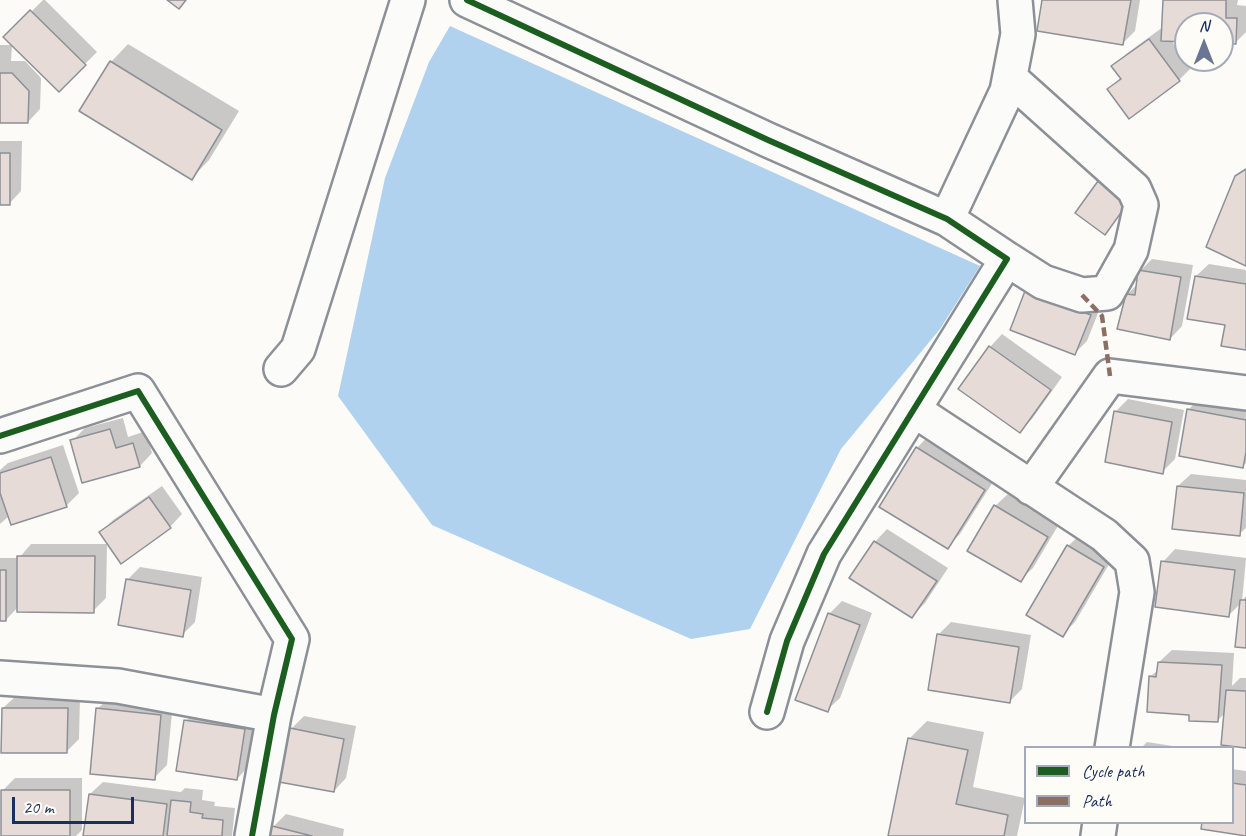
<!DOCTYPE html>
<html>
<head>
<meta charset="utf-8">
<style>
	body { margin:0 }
	#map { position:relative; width:1246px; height:836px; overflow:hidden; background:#fcfbf8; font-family:Caveat,sans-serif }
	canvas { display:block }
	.legend { position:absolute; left:1024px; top:746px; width:210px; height:78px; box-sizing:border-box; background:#fdfcf7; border:2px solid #a3aaba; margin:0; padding:8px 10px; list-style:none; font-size:18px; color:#1b2f5e }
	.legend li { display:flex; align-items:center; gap:12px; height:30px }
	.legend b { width:30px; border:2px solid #a3aaba }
	.north { position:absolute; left:1174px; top:12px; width:60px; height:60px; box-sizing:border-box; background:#fdfcf7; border:2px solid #a3aaba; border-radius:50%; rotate:0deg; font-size:16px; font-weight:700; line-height:24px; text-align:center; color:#1b2f5e }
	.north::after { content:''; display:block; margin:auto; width:21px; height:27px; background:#6a7694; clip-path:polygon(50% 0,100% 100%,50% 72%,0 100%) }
	.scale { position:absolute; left:12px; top:797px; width:122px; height:27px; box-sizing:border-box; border:3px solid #1b2f5e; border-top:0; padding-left:8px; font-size:18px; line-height:21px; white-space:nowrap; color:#1b2f5e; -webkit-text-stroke:4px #fdfcf7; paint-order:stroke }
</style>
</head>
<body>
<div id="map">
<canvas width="1246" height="836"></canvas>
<ul class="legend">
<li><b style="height:8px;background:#1b5e20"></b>Cycle path</li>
<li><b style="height:8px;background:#8d6e63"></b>Path</li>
</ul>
<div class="north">N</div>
<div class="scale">20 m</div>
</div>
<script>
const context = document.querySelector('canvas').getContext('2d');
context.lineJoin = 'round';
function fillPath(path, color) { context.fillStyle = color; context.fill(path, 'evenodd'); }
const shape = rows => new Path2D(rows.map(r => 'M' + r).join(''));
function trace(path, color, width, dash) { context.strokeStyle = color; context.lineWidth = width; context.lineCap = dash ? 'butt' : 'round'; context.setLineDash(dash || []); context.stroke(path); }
fillPath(shape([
	[450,26,980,266,940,329,841,449,750,629,691,639,432,525,338,396,385,178,429,62]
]), '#b0d2ef');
fillPath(shape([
	[43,0,45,0,97,52,59,90,6,37],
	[1044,0,1140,0,1135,31,1123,43],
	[1165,0,1238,0,1237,5,1246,6,1246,32,1235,43,1222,42,1222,24,1186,24,1186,41,1171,40,1191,68,1179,80,1109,89,1121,77,1113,67,1126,54,1163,27],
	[128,44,239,111,209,160,192,178,111,62],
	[0,45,12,45,11,61,25,61,41,78,40,109,28,122,0,122],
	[0,141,22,141,21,191,9,204,0,204],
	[1152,259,1193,265,1182,326,1170,339,1127,295,1138,283,1140,271],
	[1209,264,1246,270,1246,349,1196,276],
	[1039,279,1102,303,1087,341,1075,353,1011,329,1026,291],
	[1002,334,1062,377,1032,419,1020,431,990,347],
	[1201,397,1246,405,1246,463,1243,466,1188,410],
	[1128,399,1184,410,1175,459,1162,472,1116,411],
	[123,418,128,437,146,431,152,453,140,466,83,481,72,441,85,428],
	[929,435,996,477,960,534,947,547,917,448],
	[63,445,79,493,66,506,9,516,0,524,0,470,8,463],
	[1191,474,1246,480,1246,528,1239,534,1178,486],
	[162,486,182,514,170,527,101,532,113,520],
	[1008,494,1059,524,1033,568,1020,580,995,506],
	[887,529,948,568,925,603,912,616,875,542],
	[1081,534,1115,554,1075,622,1062,635,1068,546],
	[31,544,107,544,106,598,93,611,18,607,6,620,0,620,0,558,19,558],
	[1175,549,1246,558,1242,601,1246,596,1246,647,1242,602,1229,615,1163,562],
	[140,567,202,577,195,622,182,635,127,580],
	[842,601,872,613,840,698,827,710,829,614],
	[951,622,1031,635,1022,689,1010,701,938,635],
	[1172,650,1234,653,1232,686,1240,678,1246,678,1246,746,1225,713,1218,720,1190,714,1150,677,1159,669,1159,662],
	[16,696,80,696,79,739,66,752,3,708],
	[110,697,173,702,167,765,154,778,97,709],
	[198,708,257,717,249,766,237,779,186,721],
	[304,716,356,726,346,778,334,791,291,729],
	[927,721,984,732,973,787,1025,798,1017,836,889,836,909,739],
	[1147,742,1185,748,1141,748],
	[1232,769,1246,771,1246,834,1232,822],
	[15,778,82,778,82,830,76,836,3,836,3,790],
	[103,782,181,792,185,788,203,790,202,800,215,802,214,806,235,808,232,836,84,836,90,794],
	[286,814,344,829,343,836,271,836,273,827]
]), '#0003');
const building = shape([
	[167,0,186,0,179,9,167,0],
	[1042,0,1131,0,1123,45,1037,31,1042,0],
	[1163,0,1226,0,1226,18,1237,18,1236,44,1222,44,1222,24,1186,24,1186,42,1161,41,1163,0],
	[30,10,86,65,59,92,3,37,30,10],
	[1149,39,1180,81,1129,119,1107,89,1121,79,1111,66,1149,39],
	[110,61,222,130,192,180,79,111,110,61],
	[0,73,12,73,29,91,28,123,0,123,0,73],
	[0,153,10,153,10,205,0,205,0,153],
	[1246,169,1246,266,1206,247,1235,176,1246,169],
	[1098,181,1128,203,1105,235,1075,213,1098,181],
	[1138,270,1181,277,1170,340,1117,329,1126,294,1135,295,1138,270],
	[1195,276,1246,284,1246,350,1221,346,1225,325,1187,319,1195,276],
	[1025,291,1091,315,1075,355,1010,330,1025,291],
	[989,346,1051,390,1020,433,958,389,989,346],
	[1187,409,1246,420,1246,452,1243,468,1179,456,1187,409],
	[1114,411,1172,422,1163,474,1105,462,1114,411],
	[110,429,116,448,133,443,140,467,82,483,70,440,110,429],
	[916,447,985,490,948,549,879,507,916,447],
	[51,457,67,507,11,525,0,493,0,473,51,457],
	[1177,486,1244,493,1240,536,1172,529,1177,486],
	[149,497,171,528,121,564,99,532,149,497],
	[994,505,1048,537,1021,582,967,551,994,505],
	[874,541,937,581,912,618,849,578,874,541],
	[1067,545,1104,567,1063,637,1026,615,1067,545],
	[17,556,95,556,94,613,17,612,17,556],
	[1161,561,1235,570,1229,617,1155,607,1161,561],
	[0,570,6,570,6,621,0,621,0,570],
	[126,579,191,590,183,637,118,625,126,579],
	[1240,600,1246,600,1246,648,1235,647,1240,600],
	[828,613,860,625,828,712,795,700,828,613],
	[937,634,1019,647,1010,703,928,690,937,634],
	[1158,662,1222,665,1218,722,1189,721,1189,715,1147,712,1149,676,1156,677,1158,662],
	[1226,690,1246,691,1246,748,1221,745,1226,690],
	[2,708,68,708,67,753,1,753,2,708],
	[96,708,161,715,155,780,90,774,96,708],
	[184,720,245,729,237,780,176,771,184,720],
	[290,728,344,739,334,792,279,782,290,728],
	[908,738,968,750,956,804,1008,815,1004,836,888,836,908,738],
	[1232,783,1246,785,1246,836,1201,829,1202,822,1232,822,1232,783],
	[1,790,70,790,70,836,1,836,1,790],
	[89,794,167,804,163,836,83,836,89,794],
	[171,800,191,802,190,812,203,814,202,818,223,820,222,836,167,836,171,800],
	[272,826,312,836,269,836,272,826]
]);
fillPath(building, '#e7dbd7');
trace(building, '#8c9097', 1.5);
const minor = shape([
	[467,0,768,140,947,219,1007,259,824,554,787,641,767,712],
	[947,219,1007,91,1018,34,1015,0],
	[1007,259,1043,282,1082,295,1107,293,1131,250,1141,205,1134,189,1010,78],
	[281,369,298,349,408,0],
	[914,410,1104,535,1132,561,1137,592,1112,748],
	[0,436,138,391,292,639,274,715,252,836],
	[1031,488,1110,376,1246,393],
	[0,678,118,686,274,715],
	[1098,836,1100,822]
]);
trace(minor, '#8c9097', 38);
trace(minor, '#fbfbf9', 33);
trace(shape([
	[1082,295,1102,316,1110,376]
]), '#8d6e63', 4.5, [9, 4.5]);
trace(shape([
	[467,0,768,140,947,219,1007,259,824,554,787,641,767,712],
	[0,436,138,391,292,639,274,715,252,836]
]), '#1b5e20', 6);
</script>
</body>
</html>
